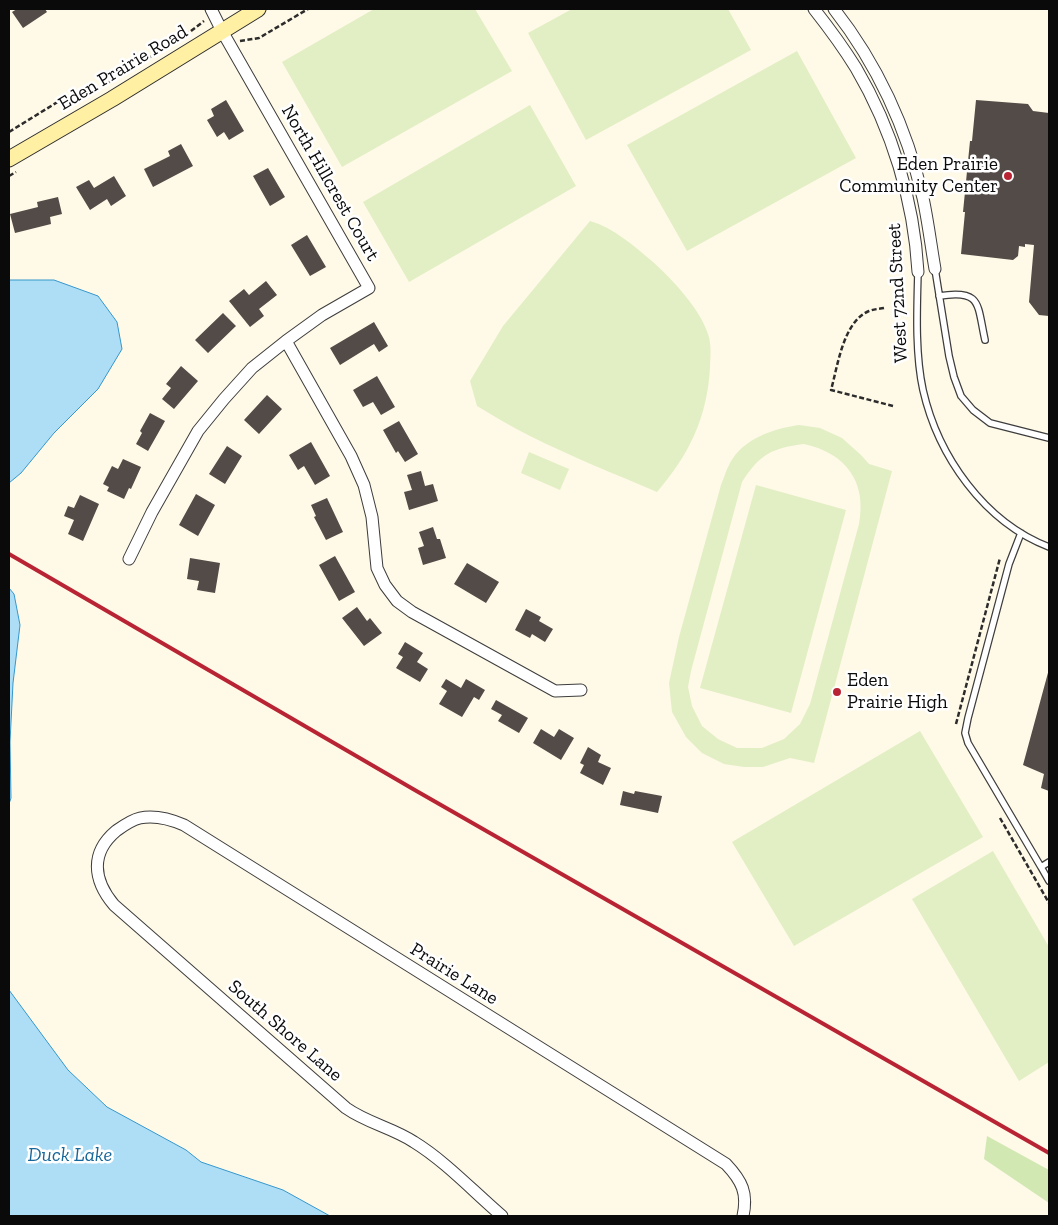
<!DOCTYPE html>
<style>
body{margin:0}
#map{position:relative;width:1058px;height:1225px;overflow:hidden;background:#fff9e7;font-family:"Zilla Slab",serif}
canvas{display:block}
.frame{position:absolute;inset:0;border:10px solid #0a0a0a;pointer-events:none}
</style>
<div id="map">
<canvas width="1058" height="1225"></canvas>
<div class="frame"></div>
</div>
<script>
const c = document.querySelector('canvas').getContext('2d');
c.lineJoin = 'round';
function fillPath(path, color) { c.fillStyle = color; c.fill(path, 'evenodd'); }
function strokePath(path, color, width, dash) { c.strokeStyle = color; c.lineWidth = width; c.lineCap = dash ? 'butt' : 'round'; c.setLineDash(dash || []); c.stroke(path); }
function write(font, color, halo, rows, align = 'center') {
  c.font = font + ' "Zilla Slab",serif'; c.lineWidth = 5; c.setLineDash([]); c.textBaseline = 'middle'; c.strokeStyle = halo; c.fillStyle = color; for (const [text, x, y, turn = 0] of rows) {
    c.save(); c.translate(x, y); c.rotate((+turn || 0) * Math.PI / 180); c.textAlign = isNaN(turn) ? turn : align; if (halo) c.strokeText(text, 0, 0); c.fillText(text, 0, 0); c.restore();
  }
}
fillPath(new Path2D(`
 M987,1136L1049,1170V1203L984,1159Z`), '#d1e8b3');
fillPath(new Path2D(`
 M374,9H475L512,71L342,167L282,62Z
 M572,9H728L751,50L586,140L528,33Z
 M797,51L856,158L687,251L627,145Z
 M530,105L576,186L409,282L363,202Z
 M590,221C614,228 634,246 653,262C673,280 700,309 708,334C712,345 710,358 710,368C707,418 689,455 657,492C615,474 572,457 530,436C512,427 494,416 477,406L470,381L503,326Z
 M799,425L820,428L842,438L861,455L869,464L892,471L814,763L790,758L763,767H744L724,764L702,753L686,737L672,712L669,683L679,637L721,485C724,478 726,470 730,463C744,438 773,429 799,425ZM804,444C846,453 867,482 859,524L810,704L800,724L784,739L762,748H737L718,739L702,726L692,706L688,687L691,671L742,482C760,454 772,448 804,444Z
 M529,452L569,469L560,490L521,473Z
 M756,485L846,510L791,713L700,688Z
 M920,731L983,837L794,946L732,842Z
 M993,851L1049,947V1062L1019,1081L912,899Z`), '#e2efc4');
const water = new Path2D(`
 M9,280H54L98,296L117,322L122,349L98,389L54,433L21,473L9,483Z
 M9,588L14,594L20,625L13,683L10,742L11,798L9,804Z
 M9,990L68,1070L107,1107L186,1150L201,1162L283,1190L330,1216H9Z`);
fillPath(water, '#addef5');
strokePath(water, '#3597cc', 1);
fillPath(new Path2D(`
 M17,9H45L47,12L23,28L12,12Z
 M226,100L244,131L229,140L224,132L217,137L207,120L214,116L211,109Z
 M976,100L1028,104L1033,111L1049,113V316L1039,315L1029,302L1034,245L1025,244V247L1019,246L1018,256L1013,260L961,254L965,212H963L970,141H972Z
 M181,144L193,166L153,187L144,169L170,156L168,151Z
 M268,168L285,197L270,206L253,176Z
 M114,176L126,196L111,206L107,199L90,210L76,187L89,180L94,188Z
 M58,197L62,214L50,217L51,224L15,233L10,214L38,207L37,202Z
 M307,235L326,267L310,276L291,245Z
 M266,281L277,295L259,309L264,316L250,327L229,301L244,289L249,295Z
 M223,313L236,326L208,353L195,340Z
 M374,322L388,346L379,352L374,344L340,365L330,348Z
 M181,366L198,381L174,409L162,399L171,388L166,384Z
 M377,376L395,407L381,415L373,402L363,407L353,390Z
 M267,395L282,409L259,434L244,420Z
 M150,413L165,421L148,451L136,444L142,433L140,431Z
 M399,421L418,454L405,462L398,451L396,453L383,430Z
 M311,442L330,476L315,485L304,466L298,470L289,455Z
 M227,446L242,456L225,484L209,474Z
 M123,459L141,467L131,489L129,488L124,499L107,491L109,487L103,484L112,466L118,469Z
 M421,471L425,486L433,484L438,501L409,510L404,492L412,490L407,475Z
 M196,494L215,505L198,536L179,525Z
 M80,495L99,504L83,541L68,534L74,520L64,516L68,506L74,508Z
 M327,498L343,532L326,540L314,517L316,516L311,505Z
 M433,527L437,539H440L446,558L423,565L418,548L424,546L419,532Z
 M335,556L355,592L339,601L319,565Z
 M190,558L220,563L215,593L197,590L199,581L187,579Z
 M467,563L499,582L486,603L454,584Z
 M357,607L367,621L370,618L382,633L364,646L342,618Z
 M526,609L541,617L539,621L553,629L545,642L532,634L530,638L515,630Z
 M405,642L423,653L417,662L428,669L420,682L396,668L403,657L398,654Z
 M1049,669V791L1041,788L1044,774L1023,765Z
 M446,679L461,688L466,679L485,690L479,700L474,697L462,717L439,704L447,691L441,687Z
 M496,700L528,718L519,733L498,721L502,715L491,709Z
 M541,729L554,737L559,729L574,738L561,760L533,743Z
 M588,747L601,755L598,762L611,768L603,785L580,773L584,765L580,763Z
 M623,791L634,794L635,791L662,796L658,813L620,805Z`), '#534b47');
const lane = new Path2D(`
 M935,269L949,356L954,377L961,396L973,410L990,423L1049,438
 M918,272C917,309 915,353 923,390C938,456 984,522 1049,547
 M939,296C982,289 977,304 985,340
 M1021,533L1009,564L968,718L965,733L968,743L1041,867
 M1049,862L1041,867L1049,881`);
const street = new Path2D(`
 M814,9C829,28 843,47 856,68C892,129 914,201 918,272
 M834,9C877,64 907,129 923,198C928,221 931,246 935,269
 M286,341L351,456L364,485L372,517L377,568L385,585L397,601L412,612L555,691L581,690
 M129,559L152,512L198,431L224,399L252,368L286,341L322,315L369,288L222,31L211,9
 M502,1216C474,1192 445,1161 414,1142C393,1128 367,1123 346,1108L114,905C93,880 90,853 116,831C123,826 131,820 140,818C155,815 170,819 184,825L726,1164C742,1181 748,1193 743,1216`);
const secondary = new Path2D(`
 M9,159L112,99L258,9`);
strokePath(lane, '#3d3d3d', 8);
strokePath(street, '#3d3d3d', 13);
strokePath(secondary, '#2c2c2c', 17);
strokePath(new Path2D(`
 M240,41L259,38L308,9
 M9,132L64,98L90,94L187,34L204,21
 M9,176L16,172
 M884,308C879,309 874,309 869,311C843,322 838,365 831,390L893,406
 M956,724L1000,558
 M1000,818L1049,903`), '#2c2c2c', 2.5, [5, 2.5]);
strokePath(lane, '#fff', 5.5);
strokePath(street, '#fff', 11);
strokePath(secondary, '#fff0a3', 15);
strokePath(new Path2D(`
 M9,554L413,789L1049,1153`), '#b82433', 4);
for (const [x, y, r, color] of [
 [1008,176,5,"#b82433"],
 [837,692,5,"#b82433"]
]) { const dot = new Path2D(); dot.arc(x, y, r, 0, 2 * Math.PI); c.fillStyle = color; c.fill(dot); strokePath(dot, '#fff', 2); }
write('19px', '#0a0a0a', '#fff', [
 ["Eden Prairie Road",123,68,-31],
 ["North Hillcrest Court",330,183,60],
 ["West 72nd Street",898,293,-93],
 ["Prairie Lane",454,974,32],
 ["South Shore Lane",285,1031,41]
]);
write('19px', '#0a0a0a', '#fff', [
 ["Eden Prairie",998,165],
 ["Community Center",998,187],
 ["Eden",847,681,"left"],
 ["Prairie High",847,703,"left"]
], 'right');
write('italic 20px', '#166699', '#fff', [
 ["Duck Lake",70,1155]
]);
</script>
